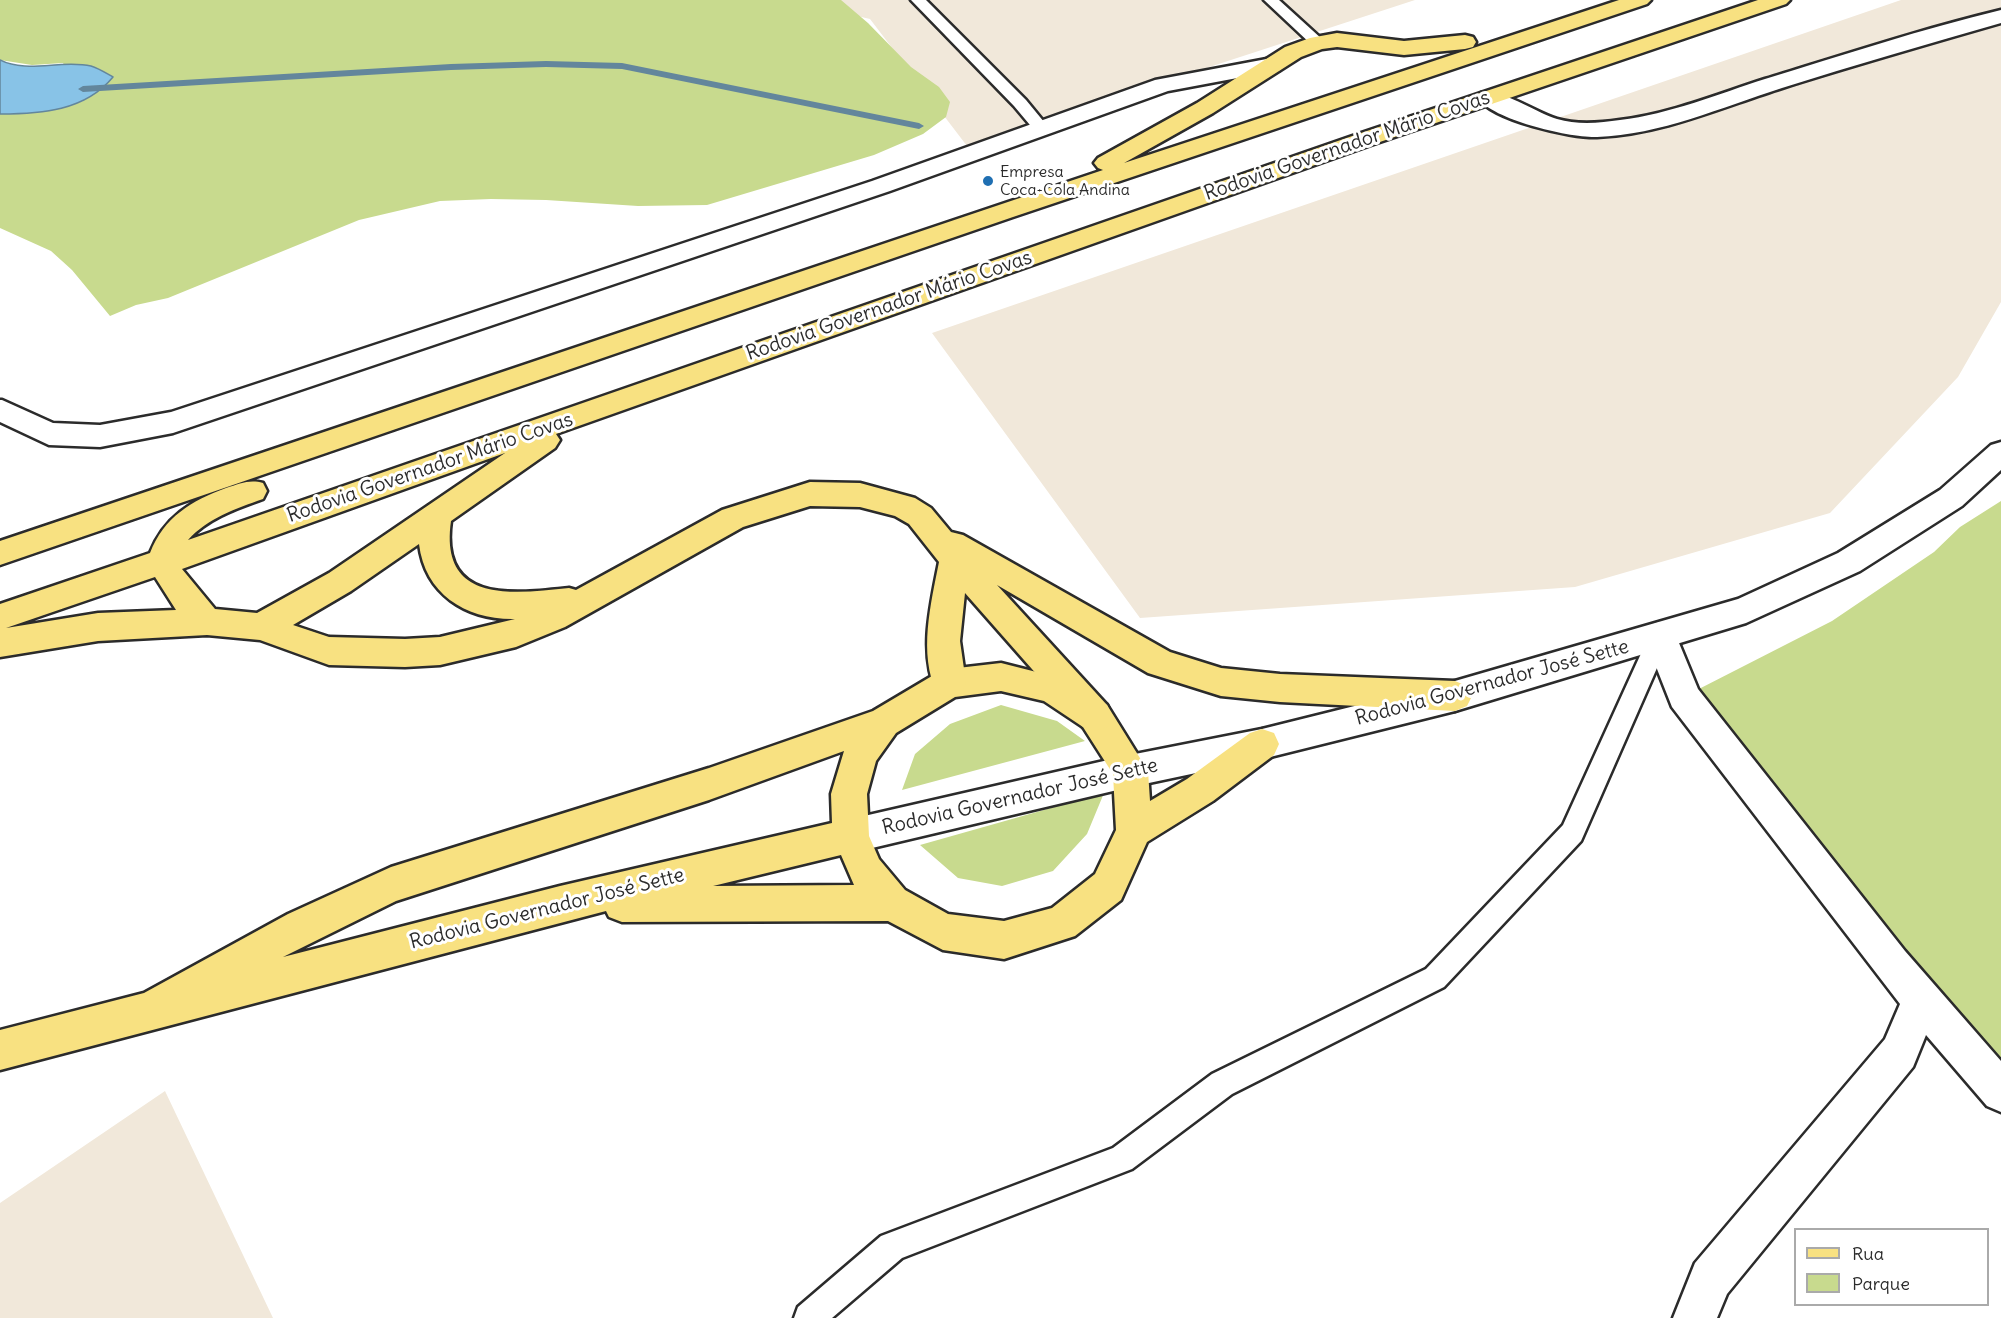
<!DOCTYPE html>
<meta charset="utf-8">
<style>
body{margin:0}
#map{position:relative;width:2001px;height:1318px;overflow:hidden;background:#fff;font-family:Delius,sans-serif}
canvas{display:block}
.legend{position:absolute;left:1794px;top:1228px;width:195px;height:78px;box-sizing:border-box;background:#fff;border:2px solid #aaa;margin:0;padding:8px 10px;list-style:none;font-size:18px;color:#2b2b2b}
.legend li{display:flex;align-items:center;gap:12px;height:30px}
.legend b{width:30px;border:2px solid #aaa}
</style>
<div id="map">
<canvas width="2001" height="1318"></canvas>
<ul class="legend">
<li><b style="height:8px;background:#f8e181"></b>Rua</li>
<li><b style="height:16px;background:#c8da8e"></b>Parque</li>
</ul>
</div>
<script>
const c = document.querySelector('canvas').getContext('2d');
c.lineJoin = 'round';
function fillPath(path, color) { c.fillStyle = color; c.fill(path, 'evenodd'); }
function strokePath(path, color, width, dash) { c.strokeStyle = color; c.lineWidth = width; c.lineCap = dash ? 'butt' : 'round'; c.setLineDash(dash || []); c.stroke(path); }
function write(font, color, halo, rows, align = 'center') {
  c.font = font + ' Delius,sans-serif'; c.lineWidth = 6; c.setLineDash([]); c.textBaseline = 'middle'; c.strokeStyle = halo; c.fillStyle = color; for (const [text, x, y, turn = 0] of rows) {
    c.save(); c.translate(x, y); c.rotate((+turn || 0) * Math.PI / 180); c.textAlign = isNaN(turn) ? turn : align; if (halo) c.strokeText(text, 0, 0); c.fillText(text, 0, 0); c.restore();
  }
}
fillPath(new Path2D(`
 M789,0H1415L967,146L870,19Z
 M1901,0H2001V302L1958,377L1830,513L1575,587L1140,618L932,333Z
 M165,1091L273,1318H0V1203Z`), '#f1e8da');
fillPath(new Path2D(`
 M0,0H841L868,23L911,67L939,87L950,102L946,117L923,134L874,155L707,205L638,206L546,200L491,199L440,201L359,220L168,298L136,305L110,316L72,270L51,251L0,228V114C29,114 56,111 83,101L63,63L32,65L0,60Z
 M2001,501V1082L1693,692L1832,621L1934,552L1960,527Z
 M1001,705L1057,721L1085,741L902,790L915,754L950,724Z
 M1104,793L1087,834L1053,871L1002,886L958,878L920,845Z`), '#c8da8e');
const water = new Path2D(`
 M0,60C27,74 62,59 91,66C98,68 106,73 113,77C85,111 41,114 0,114Z`);
fillPath(water, '#88c3e7');
strokePath(water, '#63869c', 1.5);
fillPath(new Path2D(`
 M546,61L622,63L919,123L924,126L919,129L622,69L546,67L451,70L83,92L78,89L83,86L451,64Z`), '#63869c');
const lane = new Path2D(`
 M911,0H926L1026,100L1049,128L1047,131H1035L1014,106Z
 M1264,0H1279L1323,40L1325,43L1323,46H1313Z
 M1660,627L1668,629L1671,636L1581,841L1444,987L1232,1094L1132,1169L902,1258L832,1318H794L798,1307L881,1236L1113,1148L1212,1074L1426,969L1563,825L1649,636L1652,629Z`);
const street = new Path2D(`
 M2001,10V23C1928,44 1855,65 1782,88C1722,107 1660,135 1597,137C1570,138 1493,120 1478,98L1481,93C1501,88 1536,113 1557,119C1577,125 1600,123 1620,120C1670,114 1718,94 1765,79C1843,55 1922,29 2001,10Z
 M1272,58L1280,60L1283,65L1280,70L1168,91L890,191L173,433L100,447L49,445L0,422V400H2L53,423L100,425L171,412L872,181L1155,80Z
 M1660,622L1672,626L1698,689L1905,951L2001,1061V1112L1987,1106L1926,1035L1913,1067L1727,1294L1717,1318H1673L1695,1263L1885,1039L1900,1004L1672,707L1644,636L1648,626Z`);
const secondary = new Path2D(`
 M2001,442V470L1962,506L1860,571L1746,623L1455,711L1262,759L1130,787L851,853L838,848L833,836L838,824L851,819L1130,755L1262,729L1455,681L1738,599L1838,553L1940,490L1991,445Z`);
const primary = new Path2D(`
 M1001,663L1064,679L1107,705L1148,771L1150,801L1187,779L1250,733L1262,729L1274,733L1279,744L1274,755L1213,801L1147,842L1121,900L1075,936L1004,959L943,950L888,921L622,922L609,917L606,911L0,1070V1030L144,993L288,914L391,867L709,768L873,711L937,673L949,669ZM1001,691L1044,701L1083,727L1113,774L1116,830L1095,874L1052,908L1004,921L948,914L905,890L879,859L869,836L867,794L876,761L896,733L955,697ZM844,751L831,794L832,823L560,886L283,957L396,901L709,800ZM841,855L854,885L713,886Z`);
const highway = new Path2D(`
 M1619,0H1651L1647,4L1013,217L0,565V541L1103,170L1098,168L1094,163L1098,158L1197,103L1285,47L1310,38L1337,33L1404,41L1465,35L1473,37L1476,42L1473,47L1465,49L1404,55L1337,47L1322,49L1301,57L1213,113L1124,163Z
 M1758,0H1790L1786,4L1374,144L556,434L560,440L555,448L451,521C439,604 513,594 569,588L576,590L722,510L810,482L860,483L915,498L931,508L951,532L963,535L1170,652L1221,668L1280,674L1455,681L1467,686L1472,696L1467,706L1455,711L1280,702L1221,696L1148,673L997,585L1107,705L1112,716L1107,727L1095,731L1083,727L965,593L960,641L966,683L961,693L949,697L937,693C918,654 931,603 939,562L909,524L895,516L860,507L810,506L743,527L565,627L516,647L440,665L405,667L329,665L260,640L207,635L98,641L0,657V604L150,553C164,517 191,501 226,488C240,484 249,479 263,483L267,491L263,499C235,509 208,518 188,540L1358,134ZM505,453L329,573L257,613L215,609L182,569ZM419,544C425,594 466,620 515,619L440,637L405,639L329,637L293,625L351,591ZM155,577L176,610L98,613L6,628Z`);
strokePath(lane, '#2b2b2b', 5);
strokePath(street, '#2b2b2b', 5);
strokePath(secondary, '#2b2b2b', 5);
strokePath(primary, '#2b2b2b', 5);
strokePath(highway, '#2b2b2b', 5);
fillPath(lane, '#fff');
fillPath(street, '#fff');
fillPath(secondary, '#fff');
fillPath(primary, '#f8e181');
fillPath(highway, '#f8e181');
for (const [x, y, r, color] of [
 [988,181,6,"#1f6fb2"]
]) { const dot = new Path2D(); dot.arc(x, y, r, 0, 2 * Math.PI); c.fillStyle = color; c.fill(dot); strokePath(dot, '#fff', 2); }
write('16px', '#2b2b2b', '#fff', [
 ["Empresa",1000,172],
 ["Coca-Cola Andina",1000,190]
], 'left');
write('20px', '#2b2b2b', '#fff', [
 ["Rodovia Governador Mário Covas",1347,146,-19],
 ["Rodovia Governador Mário Covas",889,306,-19],
 ["Rodovia Governador Mário Covas",430,468,-19],
 ["Rodovia Governador José Sette",1492,683,-15],
 ["Rodovia Governador José Sette",1020,797,-13],
 ["Rodovia Governador José Sette",547,909,-14]
]);
</script>
